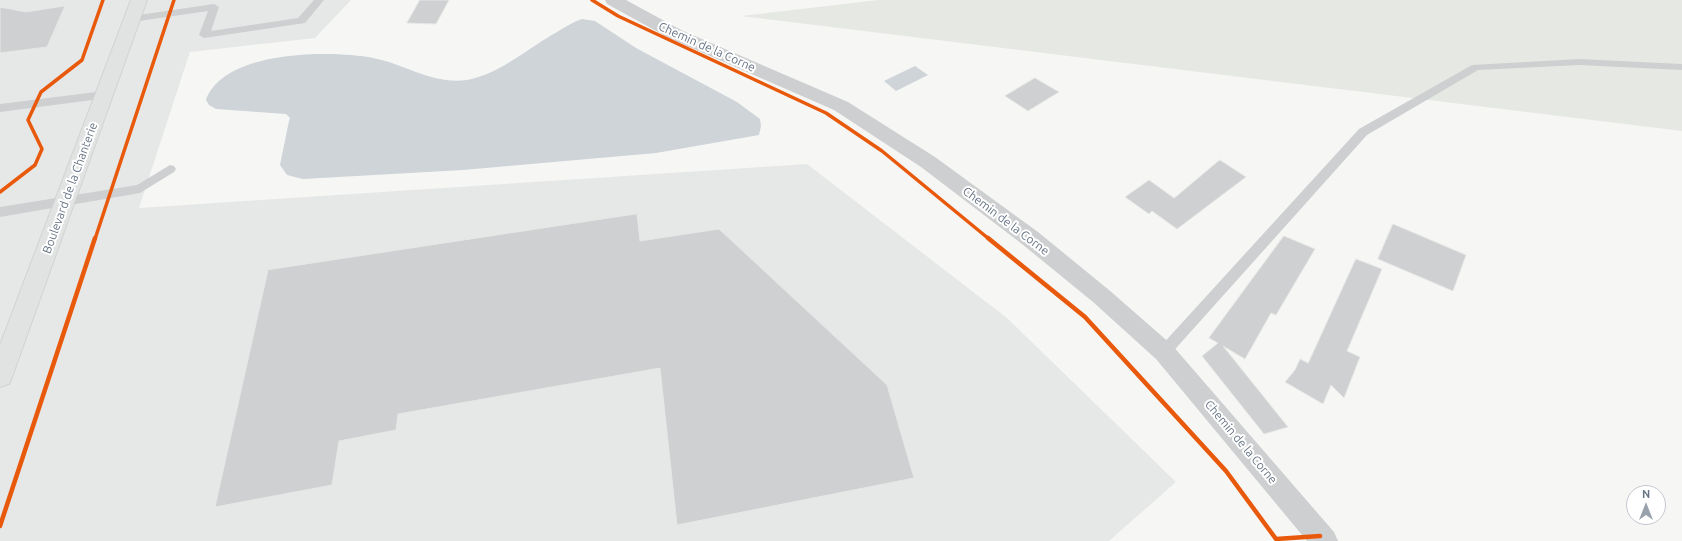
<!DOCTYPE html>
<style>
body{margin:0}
#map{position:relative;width:1682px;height:541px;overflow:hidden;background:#f6f6f5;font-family:Ubuntu,sans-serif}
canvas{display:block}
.north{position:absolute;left:1626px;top:485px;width:40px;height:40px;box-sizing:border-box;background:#fff;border:1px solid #c2c7ce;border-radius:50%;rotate:0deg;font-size:11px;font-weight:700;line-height:16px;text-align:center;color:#677485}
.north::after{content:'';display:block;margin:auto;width:14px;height:18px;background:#99a2ac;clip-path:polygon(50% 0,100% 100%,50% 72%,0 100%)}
</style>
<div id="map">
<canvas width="1682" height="541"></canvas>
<div class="north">N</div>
</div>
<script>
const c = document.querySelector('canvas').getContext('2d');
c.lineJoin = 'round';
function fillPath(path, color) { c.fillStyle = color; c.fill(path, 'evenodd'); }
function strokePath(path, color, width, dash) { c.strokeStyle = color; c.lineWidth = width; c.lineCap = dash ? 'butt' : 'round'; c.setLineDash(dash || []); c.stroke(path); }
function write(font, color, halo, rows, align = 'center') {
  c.font = font + ' Ubuntu,sans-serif'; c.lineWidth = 4; c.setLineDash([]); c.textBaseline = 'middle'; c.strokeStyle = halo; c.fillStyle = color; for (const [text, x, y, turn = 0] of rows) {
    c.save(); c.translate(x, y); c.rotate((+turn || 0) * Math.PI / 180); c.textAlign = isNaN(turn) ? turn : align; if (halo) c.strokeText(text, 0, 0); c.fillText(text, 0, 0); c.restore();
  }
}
fillPath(new Path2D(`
 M0,0H351L315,38L190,52L139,208L807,164L1007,318L1176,482L1109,541H0Z`), '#e6e8e8');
fillPath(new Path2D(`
 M878,0H1682V131L741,16Z`), '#e6e9e3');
fillPath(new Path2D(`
 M582,19L595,21L636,48L737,102L760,119L761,126L759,135L656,153L463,170L303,179L287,175L280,165L289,121L290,118L286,114L216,109L209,105L206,100C224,50 330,50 373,58C405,64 433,85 467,80C500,74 528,48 557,32C565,27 573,22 582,19Z
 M915,66L928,75L896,91L884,81Z`), '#ced4d8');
const building = new Path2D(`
 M420,0H449L436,24L407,23Z
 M65,6L47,47L0,53V7L26,12Z
 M1035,78L1059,92L1028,111L1005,96Z
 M1220,160L1246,177L1177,229L1152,211L1149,214L1125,197L1149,180L1174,198Z
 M637,214L640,241L719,229L887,385L914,478L677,525L660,368L398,414L396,430L339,441L332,485L215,507L268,270Z
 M1393,224L1466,255L1453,291L1378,259Z
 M1284,236L1315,249L1276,315L1271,313L1245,359L1223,346L1288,427L1264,434L1202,356L1218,343L1209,338Z
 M1356,259L1382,269L1347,351L1360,357L1344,398L1331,385L1323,404L1285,382L1295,370L1300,359L1308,363Z`);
fillPath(building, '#ced0d1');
strokePath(building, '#e6e6e5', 1);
const secondary = new Path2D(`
 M131,0H147L12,377L9,384L0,387V345Z`);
strokePath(secondary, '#d2d2d3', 2);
strokePath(new Path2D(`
 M1098,331L1212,455
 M1237,485L1276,539L1283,538`), '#cccccd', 2.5, [2, 2]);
fillPath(new Path2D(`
 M314,0H324L305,23L204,38L199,35L208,11L132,22L127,19L132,16L214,4L219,7L211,31L298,18Z
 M1579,59L1682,64V70L1579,65L1478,70L1367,135L1169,356L1164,358L1159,356L1157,352L1159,348L1359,129L1472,65Z
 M104,91L110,95L108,98L0,112V104Z
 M170,165L174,166L176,169L174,172L140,193L0,217V207L137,185Z`), '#cecfd0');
fillPath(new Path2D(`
 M605,0H626L681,30L848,102L935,157L1038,232L1109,290L1172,345L1334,532L1338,541H1307L1156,359L1093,302L1022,244L921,167L834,110L669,38L607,4Z`), '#cecfd0');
fillPath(secondary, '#e1e2e2');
strokePath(new Path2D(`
 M592,0L618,16L826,113L882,151L989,239
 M0,192L35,165L42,149L28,120L41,92L82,60L103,0
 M95,239L174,0`), '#e8590c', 3.5);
strokePath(new Path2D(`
 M988,238L1085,317L1226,471L1276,539L1320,536
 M0,526L95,238`), '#e8590c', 4.5);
write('12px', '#677485', '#fff', [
 ["Chemin de la Corne",707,47,24],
 ["Boulevard de la Chanterie",70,188,-70],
 ["Chemin de la Corne",1006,221,37],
 ["Chemin de la Corne",1241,442,50]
]);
</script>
